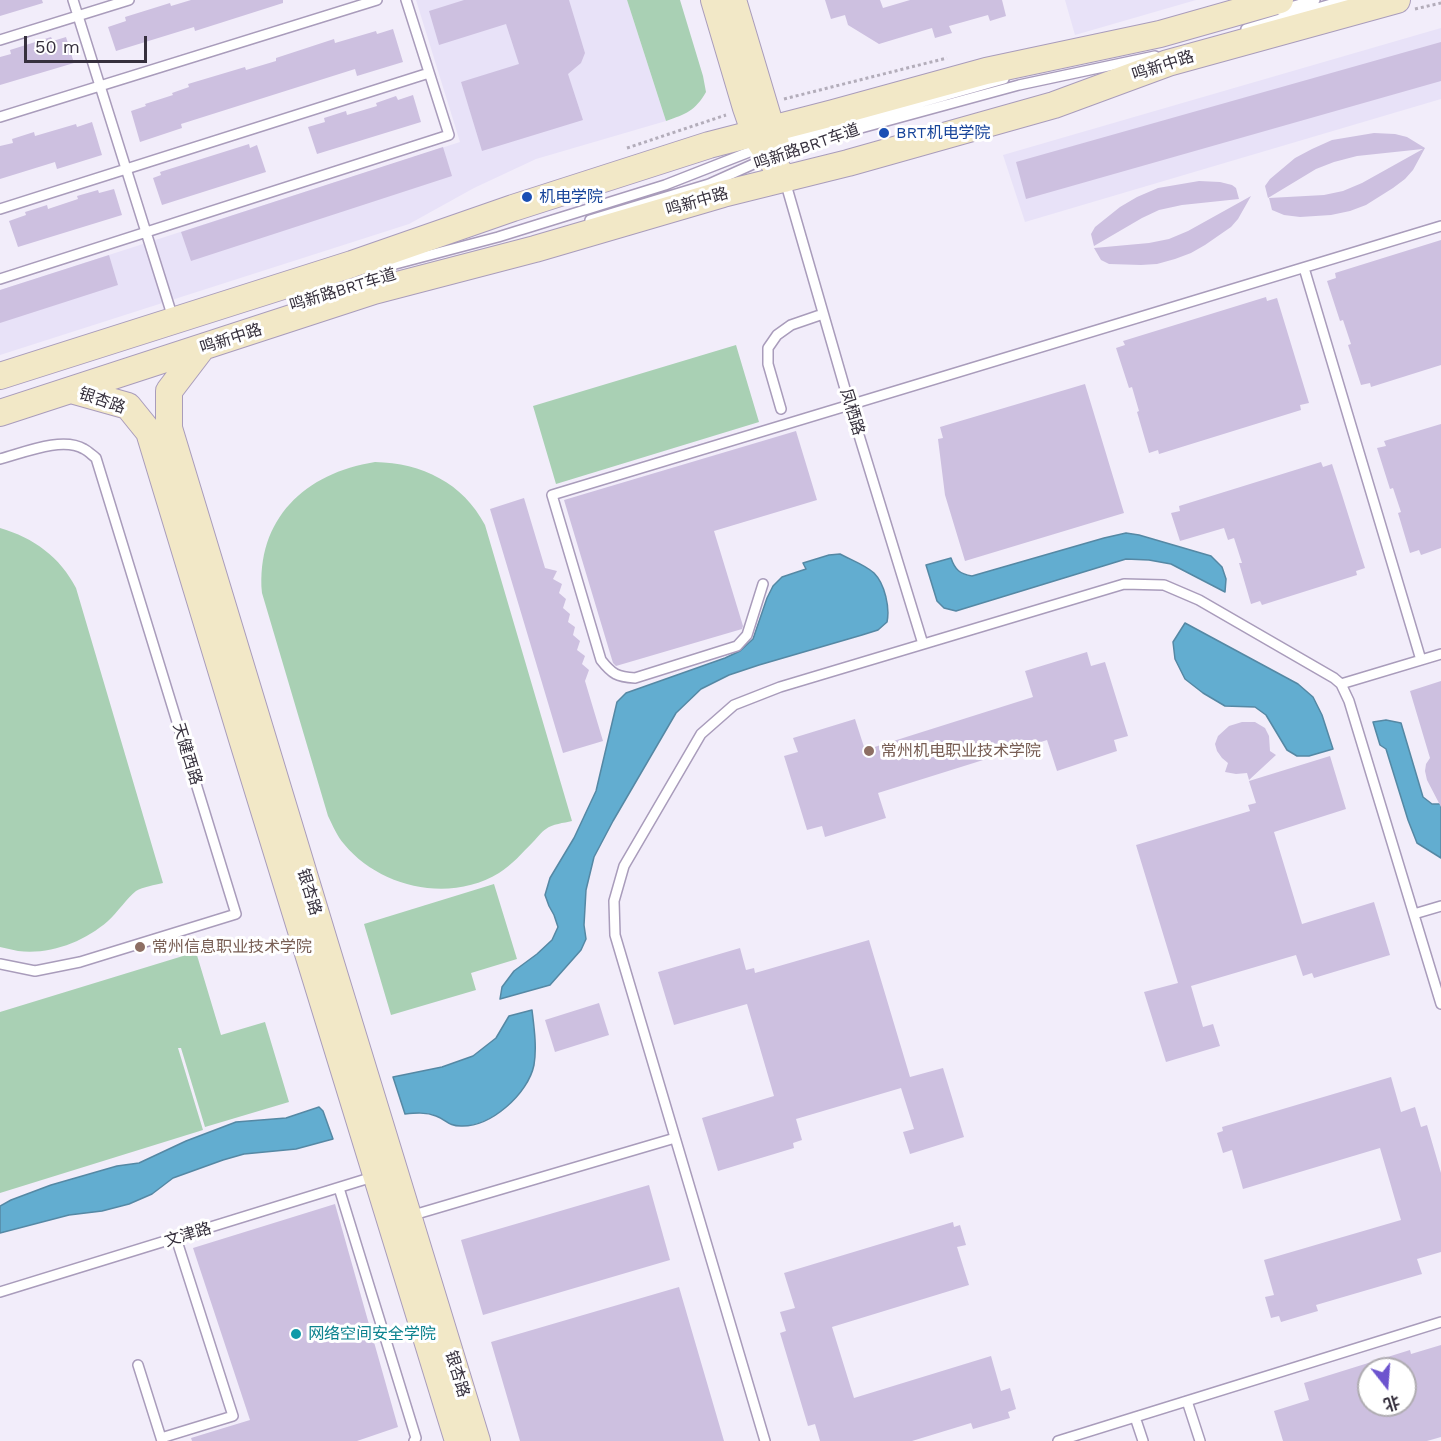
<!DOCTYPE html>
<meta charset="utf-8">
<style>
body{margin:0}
#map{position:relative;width:1441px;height:1441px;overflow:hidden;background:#f2edfa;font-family:"Work Sans","Noto Sans SC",sans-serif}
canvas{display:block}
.north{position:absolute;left:1357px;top:1357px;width:60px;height:60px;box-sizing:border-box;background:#fff;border:2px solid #afacb1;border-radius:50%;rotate:163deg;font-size:16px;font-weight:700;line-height:24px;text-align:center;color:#36303d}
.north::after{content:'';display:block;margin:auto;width:21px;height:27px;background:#6d54ce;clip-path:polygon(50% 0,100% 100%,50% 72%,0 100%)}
.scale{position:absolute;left:24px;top:36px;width:123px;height:27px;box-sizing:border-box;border:3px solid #36303d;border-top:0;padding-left:8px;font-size:18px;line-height:21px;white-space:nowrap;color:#36303d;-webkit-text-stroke:4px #fff;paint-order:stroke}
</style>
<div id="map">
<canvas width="1441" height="1441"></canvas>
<div class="north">北</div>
<div class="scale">50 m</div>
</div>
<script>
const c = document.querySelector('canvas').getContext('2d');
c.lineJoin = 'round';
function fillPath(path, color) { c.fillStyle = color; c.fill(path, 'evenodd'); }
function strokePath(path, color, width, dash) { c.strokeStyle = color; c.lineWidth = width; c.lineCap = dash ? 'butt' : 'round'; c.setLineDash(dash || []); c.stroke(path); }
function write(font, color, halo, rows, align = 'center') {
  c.font = font + ' "Work Sans","Noto Sans SC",sans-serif'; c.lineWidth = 6; c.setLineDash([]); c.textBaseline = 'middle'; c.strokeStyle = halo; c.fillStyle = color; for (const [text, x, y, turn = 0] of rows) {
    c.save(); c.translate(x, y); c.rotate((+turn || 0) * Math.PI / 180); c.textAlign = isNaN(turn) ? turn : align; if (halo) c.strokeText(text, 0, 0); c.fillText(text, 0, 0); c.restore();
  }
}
fillPath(new Path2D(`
 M416,0H627L666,121L536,159L474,188L409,224L0,355V290L460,142Z
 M1065,0H1196L1075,35Z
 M1441,28V99L1025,222L1003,155Z`), '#e8e2f8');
fillPath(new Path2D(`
 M627,0H680L703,76L706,92C695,111 686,114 666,121Z
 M736,345L759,422L556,484L533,406Z
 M375,462C422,463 463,483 485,525L572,821C564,823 552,824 546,829C541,832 537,838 533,842C522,853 512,865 499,873C450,903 380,888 344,844C337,836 333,826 328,816L262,593C256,519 305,473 375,462Z
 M0,528C34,538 60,557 76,588L163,883C155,885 143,887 136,891C127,898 117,913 108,921C84,942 50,955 18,951C12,950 6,948 0,947Z
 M494,884L517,959L471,973L476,990L391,1015L364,924Z
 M196,952L221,1035L265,1022L289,1102L205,1127L181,1048H178L203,1130L0,1193V1012Z`), '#a9d0b4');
const water = new Path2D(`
 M1126,533L1139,535L1211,556L1222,567L1226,579L1225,592L1171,564L1149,560L1126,559L956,611L944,608L937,601L926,565L951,558C955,570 960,574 972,576L1104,538Z
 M840,554C851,560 865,565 874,573C885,584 890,608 887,622L878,630L862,635L759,665L729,675L701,689L676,713L613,821L594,857L586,890L584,925L586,939L581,950L550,985L500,999L502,987L514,971L537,954L552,940L558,927L554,915L549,906L545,895L550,878L574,838L596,791L617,702L626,693L725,658L740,651L753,639L767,598L773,586L782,577L806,569L803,563L829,555Z
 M1185,623L1298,684L1313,697L1322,715L1333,749L1309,756H1297L1287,750L1266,715L1255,707L1225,706L1203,693L1185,679L1175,659L1173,642Z
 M1386,720L1401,723L1423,797L1432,804H1441V858L1417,843L1408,820L1386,749L1380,745L1373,722Z
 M532,1010C534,1027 537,1047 534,1065C528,1094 491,1127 461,1126C448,1126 447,1120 436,1116C426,1112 415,1113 405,1114L393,1077L442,1067L473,1056L496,1038L509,1016Z
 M319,1107L323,1111L333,1139L296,1149L244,1154L223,1160L173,1178L152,1194L129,1204L102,1211L69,1215L0,1233V1206L11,1200L51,1185L117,1166L139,1163L186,1141L236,1122L286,1118Z`);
fillPath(water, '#62add0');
strokePath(water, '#5588a4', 1.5);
fillPath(new Path2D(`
 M0,0H42L43,3L0,16Z
 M191,0H283V3L195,31L194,27L116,51L108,27L126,21L125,17L170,3L171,6Z
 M464,0H569L585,53L581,63L568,74L583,120L482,151L461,82L519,64L506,24L439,45L429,11Z
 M825,0H880L883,8L910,0H1002L1006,16L990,21L988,15L949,26L952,33L935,38L932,28L879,44L848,25L845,15L831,19Z
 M393,29L403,62L357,76L355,69L181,124L182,128L140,142L131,111L146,106L145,104L173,95L172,93L189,87L188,84L245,67L246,70L276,61V58L334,39L335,43L376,31L377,34Z
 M51,37L53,41L66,37L74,63L0,85V57L11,54L10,50Z
 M1441,42V81L1026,199L1016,162Z
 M413,95L421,122L317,154L308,127L325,122L324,118L346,111L347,115L377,106L376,103L396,96L398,100Z
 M92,122L102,155L57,169L55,162L0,179V146L13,143L12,139L34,132L35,136L76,124L77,127Z
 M1374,133L1395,134L1407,137L1425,148L1413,170L1405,179L1393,188L1366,205L1350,211L1331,215L1300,217L1284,215L1272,210L1269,198L1324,195L1343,191L1362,183L1423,149L1357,156L1334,162L1316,169L1268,198L1265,186L1270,179L1295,158L1312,149L1332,140Z
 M249,144L250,148L257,145L266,172L162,205L153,178L161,175L160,172Z
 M443,147L452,176L191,261L181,232Z
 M1199,181L1220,182L1232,185L1236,188L1239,199L1182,205L1159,210L1142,218L1094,246L1091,234L1095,227L1120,207L1137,197L1158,188Z
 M114,189L122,215L18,247L9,221L26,215L25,212L47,205L48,209L78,199L77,196L98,190L99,193Z
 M1251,196L1238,219L1231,227L1205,245L1191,253L1175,259L1157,264L1141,265L1109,264L1101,260L1094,248L1149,243L1169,239L1188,231Z
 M1441,240V365L1371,387L1370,383L1361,385L1348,345L1351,344L1343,320L1340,321L1327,281L1336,278L1335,273Z
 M109,255L118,285L0,323V290Z
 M1266,297L1267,301L1277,298L1309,403L1300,405L1301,410L1159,454L1158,450L1149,453L1137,412L1139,411L1132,387L1129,388L1116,348L1125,345L1123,341Z
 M1085,384L1124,513L965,561L945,495L938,439L943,438L940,427Z
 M1441,424V548L1421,555L1419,550L1410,553L1398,513L1401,512L1393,488L1390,489L1377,448L1386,446L1384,441Z
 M796,431L817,500L714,531L743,626L742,629L616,666L613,663L564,500Z
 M1321,462L1323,467L1332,464L1342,495L1365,568L1356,571L1357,575L1262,605L1260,601L1251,604L1239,563H1242L1234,538L1228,540L1224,528L1180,541L1171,513L1180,511L1179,506Z
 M524,498L545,568L557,571L553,579L562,584L559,593L566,599L563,608L570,614L568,622L575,627L573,635L580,641L577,650L585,656L582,664L589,670L585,681L603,741L563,753L490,509Z
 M1087,652L1091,666L1105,662L1128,736L1114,740L1117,751L1057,771L1047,740L878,793L886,818L825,837L822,826L807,830L784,756L798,752L793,738L855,719L865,750L1033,697L1025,671Z
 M1441,681V807L1427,780L1425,771L1426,764L1430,758L1410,691Z
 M1242,722H1255L1265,728L1269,736L1270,751L1276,755L1249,780L1247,773L1236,774L1225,772L1228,763L1222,758L1217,751L1215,744L1218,736L1229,726Z
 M1330,756L1346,809L1274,832L1302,924L1374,902L1390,955L1314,978L1312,973L1303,976L1296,955L1191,986L1203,1027L1213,1024L1220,1046L1166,1062L1144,992L1178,983L1136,845L1250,811L1248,805L1256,803L1249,781Z
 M869,940L910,1077L943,1068L964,1137L910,1154L903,1132L914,1129L901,1088L796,1119L802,1140L793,1143L794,1148L718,1171L702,1118L774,1096L747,1004L674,1025L658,972L740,948L746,970L754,968L755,973Z
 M599,1003L609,1035L555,1052L545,1020Z
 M1391,1077L1401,1112L1415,1107L1421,1127L1427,1125L1441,1173V1252L1417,1259L1422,1274L1316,1305L1318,1311L1281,1322L1279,1316L1271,1318L1265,1297L1274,1295L1264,1260L1401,1220L1380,1148L1243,1189L1232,1150L1223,1153L1217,1133L1223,1131L1222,1127Z
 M649,1185L670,1260L483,1315L461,1240Z
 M335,1204L398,1427L357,1441H192L191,1438L250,1420L193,1248Z
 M953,1222L954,1227L960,1225L966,1245L957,1247L969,1285L832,1327L854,1398L991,1356L1001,1391L1010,1388L1016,1409L1008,1412L1010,1418L973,1429L971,1423L912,1441H820L815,1424L808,1426L780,1333L786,1331L780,1312L795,1308L784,1273Z
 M679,1287L724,1441H520L491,1342Z
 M1441,1345V1437L1427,1441H1283L1274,1411L1309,1400L1304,1383L1410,1350L1411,1354ZM1369,1369H1405V1405H1369Z`), '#cdc0e0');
const lane = new Path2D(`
 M73,0L173,318
 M1280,10L1315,0
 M1246,29L1345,0
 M0,40L129,0
 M0,117L377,0
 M778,143L1004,79
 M785,181L850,406L923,644
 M0,209L429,73
 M590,220L709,184L778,153L839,134L1019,85L1155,56
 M1304,268L1421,660
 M369,271L498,237L665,185L762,147
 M0,279L449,135L406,0
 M781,409L768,364V348L777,335L791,325L823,314
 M0,459C23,453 62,436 84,449C88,451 92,455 96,458L236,914L80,962L35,971L0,964
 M763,584L747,635L737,646L635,678C617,677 612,674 601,660L552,495L1441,226
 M1341,684L1441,654
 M1414,914L1441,906
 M339,1188L416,1438L414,1441
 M410,1216L675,1138
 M0,1292L376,1176
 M138,1365L162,1441
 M1187,1401L1200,1441
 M1135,1417L1143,1441
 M161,1438L233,1416L176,1238
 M765,1441L615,935L614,901L624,866L701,734L734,705L780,687L1124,584L1164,585L1199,600L1334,678L1341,684L1349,701L1441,1004
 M1058,1441L1441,1322`);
const secondary = new Path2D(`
 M714,0L746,108L755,134L784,179
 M733,0L776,144
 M201,349L169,391V428L326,947L477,1441
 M0,376L352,264L513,208L709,145L833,113L986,71L1160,34L1280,0
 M71,390L128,406L149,432L242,739L458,1441
 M0,413L374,291L535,249L723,194L848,163L1054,105L1168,63L1397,0`);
strokePath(lane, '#a99cbb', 12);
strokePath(secondary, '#a99cbb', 28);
strokePath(new Path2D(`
 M1415,9L1441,3
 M784,99L947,58
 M627,148L726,115`), '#b3adba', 3, [3, 3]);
strokePath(lane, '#fff', 9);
strokePath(secondary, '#f2e8c7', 26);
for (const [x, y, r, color] of [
 [884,133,6,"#1a4fb4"],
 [527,197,6,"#1a4fb4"],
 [869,751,6,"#8d6e63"],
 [140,947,6,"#8d6e63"],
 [296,1334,6,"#0f9aa8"]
]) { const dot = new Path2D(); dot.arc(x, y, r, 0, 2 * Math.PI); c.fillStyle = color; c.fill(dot); strokePath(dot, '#fff', 2); }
write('16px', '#36303d', '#fff', [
 ["鸣新中路",1163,66,-18],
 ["鸣新路BRT车道",807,147,-19],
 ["鸣新中路",697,202,-16],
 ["鸣新路BRT车道",343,290,-17],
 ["鸣新中路",231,339,-18],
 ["银杏路",102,401,19],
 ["凤栖路",852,412,73],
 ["天健西路",187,754,73],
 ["银杏路",309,892,73],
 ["文津路",188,1235,-17],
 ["银杏路",457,1374,73]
]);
write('16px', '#164399', '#fff', [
 ["BRT机电学院",896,133],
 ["机电学院",539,197]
], 'left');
write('16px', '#785e54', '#fff', [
 ["常州机电职业技术学院",881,751],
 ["常州信息职业技术学院",152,947]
], 'left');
write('16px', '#0d838f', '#fff', [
 ["网络空间安全学院",308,1334]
], 'left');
</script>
